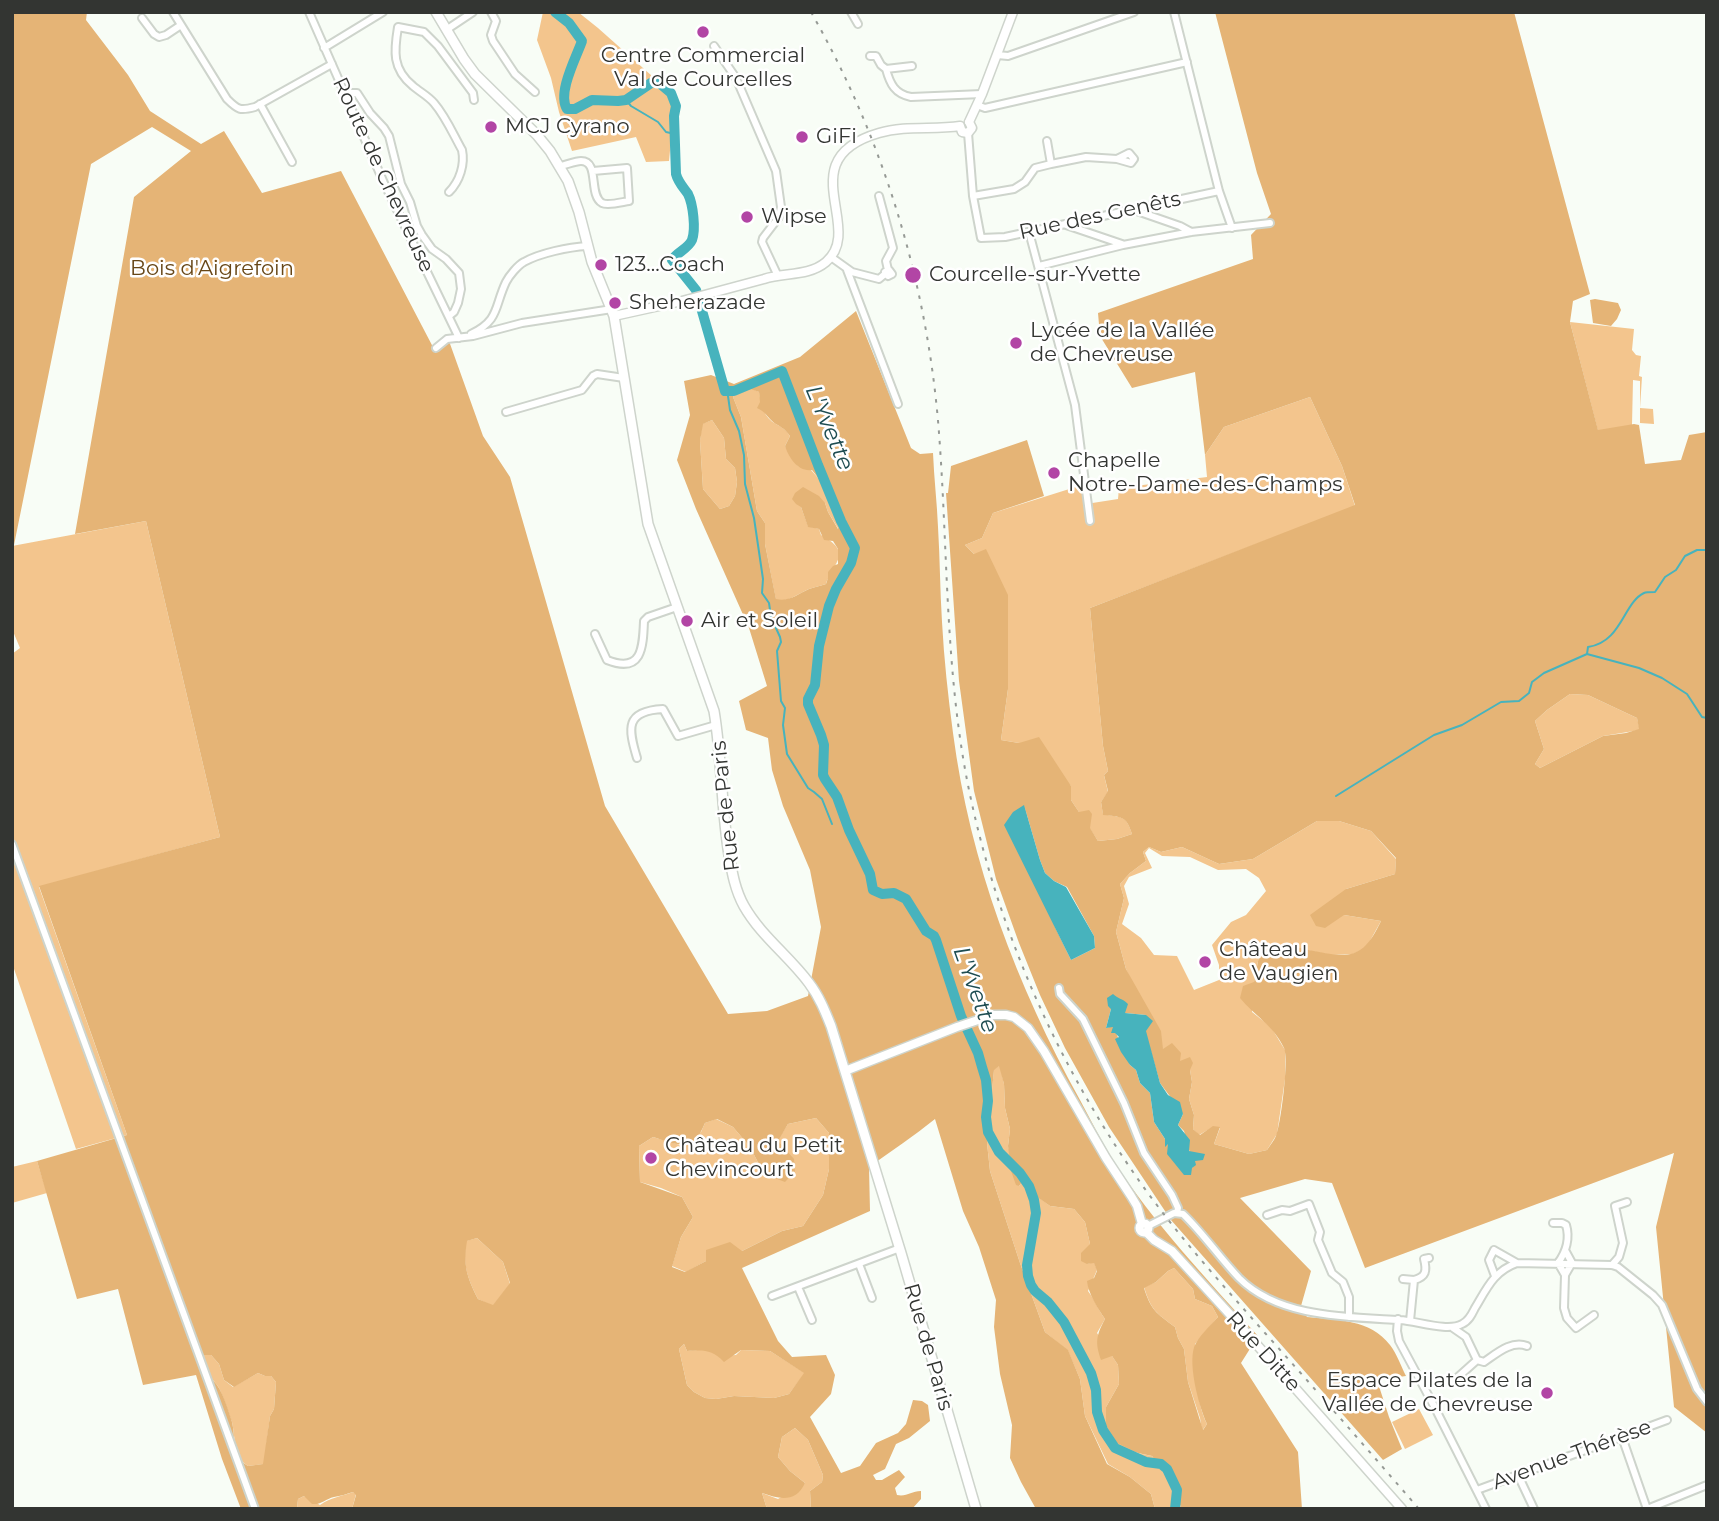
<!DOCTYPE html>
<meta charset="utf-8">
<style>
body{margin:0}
#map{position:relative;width:1719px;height:1521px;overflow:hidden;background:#f8fdf6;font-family:Montserrat,sans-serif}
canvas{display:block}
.frame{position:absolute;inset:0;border:14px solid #333532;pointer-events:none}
</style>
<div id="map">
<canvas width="1719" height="1521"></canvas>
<div class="frame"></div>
</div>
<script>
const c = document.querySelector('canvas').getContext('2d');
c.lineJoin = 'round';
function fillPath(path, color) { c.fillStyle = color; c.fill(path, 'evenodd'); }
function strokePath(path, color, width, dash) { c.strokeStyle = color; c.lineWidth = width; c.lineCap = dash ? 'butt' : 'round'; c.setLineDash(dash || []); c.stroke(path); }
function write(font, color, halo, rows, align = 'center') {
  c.font = font + ' Montserrat,sans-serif'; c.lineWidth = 5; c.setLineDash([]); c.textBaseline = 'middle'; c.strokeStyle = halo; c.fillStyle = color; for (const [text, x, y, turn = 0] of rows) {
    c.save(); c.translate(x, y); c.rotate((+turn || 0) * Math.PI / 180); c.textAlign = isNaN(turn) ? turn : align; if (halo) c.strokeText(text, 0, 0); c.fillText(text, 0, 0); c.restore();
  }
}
fillPath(new Path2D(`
 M543,12H578L598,28L661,84L674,109L669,161L646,162L636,137L572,151L559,112L551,78L537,40Z
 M1570,322L1634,329L1632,350L1636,355L1641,356L1639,376L1642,377L1640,408L1653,409L1654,424L1640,423V381L1633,380L1632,425L1598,431Z
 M751,388L759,392C761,405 764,418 776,424C783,428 785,429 790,436L785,446L798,466L811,470L819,479L839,527V530L828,512L825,503L801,507L808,526L819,529L821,535C853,553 835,560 826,584C821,586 814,587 809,589C797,594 790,602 776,600L765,544V523L757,511L741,417L733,397L737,393Z
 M1310,397L1342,466L1355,506L1090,608L1103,746L1108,771L1104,775L1108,792L1101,802L1103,814C1121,818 1126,814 1132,834L1117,839L1098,841L1071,800V786L1019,743L1001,740L1008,689L1007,648L974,554L965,545L982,538L993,513L1082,485L1086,504L1118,499L1119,488L1207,477L1205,455L1224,427Z
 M712,420L724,438L726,459L735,468L737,482L735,496L729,506L720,509L703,489L700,441L702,424Z
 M146,521L220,837L39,887L127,1135L76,1149L12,963V654L20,648L12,629V546Z
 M1570,694L1588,695L1637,718L1640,730L1603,736L1540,768L1535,764L1544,749L1535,721L1547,710Z
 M1317,821H1339L1371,831L1396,859L1395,874L1346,889L1344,915L1381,921L1366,948L1353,954L1331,955L1292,947L1259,956L1254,982L1252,1012L1271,1027L1285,1050V1079L1277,1134L1267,1150L1249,1154L1214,1144L1220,1128L1213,1127L1199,1135L1193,1129L1194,1115L1189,1099L1192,1082L1190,1070L1163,1050L1126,969L1116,932L1124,898L1120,884L1130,873L1146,861L1143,852L1149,847L1161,852L1182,847L1219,864L1253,859ZM1149,848L1162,856L1190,857L1218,870L1246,869L1259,878L1266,891L1246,915L1231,922L1212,945L1219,965V980L1194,990L1177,956L1154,955L1141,938L1122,924L1129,904L1124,886L1129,877L1152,868L1145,853Z
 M1000,1065L1004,1084L1005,1108L1010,1129L1008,1146L1019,1186L1027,1176L1037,1196L1050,1206L1074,1209L1085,1222L1090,1244L1087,1264L1094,1262L1097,1270L1088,1291C1095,1300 1098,1310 1105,1319L1097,1333L1118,1365L1119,1384L1106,1407L1137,1453L1152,1456L1169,1481L1182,1509H1155L1151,1494L1130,1477L1108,1464L1085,1416L1080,1379L1068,1351L1045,1332L1020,1263L990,1171L987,1143L994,1069Z
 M816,1118L829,1133V1169L823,1195L803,1226L782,1231L742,1251L706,1261L686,1272L672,1266L681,1237L693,1217L682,1197L661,1188L640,1182L639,1146L653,1137L680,1145L701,1132L705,1123L716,1119L733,1127L750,1147L764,1174L777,1141L788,1124Z
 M37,1161L47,1193L12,1203V1167Z
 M477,1238L503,1262L510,1284L493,1306L478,1299C467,1277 463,1266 466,1241Z
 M1174,1268L1193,1289L1195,1299L1212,1306L1218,1317L1195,1344C1197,1371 1195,1400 1207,1424L1202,1431L1200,1418L1188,1382L1184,1349L1178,1338L1175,1327C1156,1313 1151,1310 1144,1287L1156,1282L1168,1271Z
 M684,1344L687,1351L708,1349L719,1356L736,1355L741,1350L770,1351L805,1373L789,1394L774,1398L734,1396L716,1399L705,1398L694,1392L687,1385L679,1349Z
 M203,1355H211L219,1364L224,1380L233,1387L258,1373L265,1376H271L276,1382L274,1409L270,1416L264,1464L248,1466C232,1455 236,1439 232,1422C229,1414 222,1391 217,1385C209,1373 202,1378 197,1360Z
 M1419,1409L1433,1435L1405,1449L1392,1422Z
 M795,1428L808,1440L823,1475L822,1482L810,1491L811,1509H767L762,1493L778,1499L805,1483L790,1471L778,1457L782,1437Z
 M353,1492L356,1494L352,1509H297L298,1499L304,1496L320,1505C332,1497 339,1497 353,1492Z`), '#f3c58d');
fillPath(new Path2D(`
 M12,12H87L86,20L128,75L150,111L201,144L224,131L262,193L341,171L434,349L449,341L483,436L510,477L605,806L728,1014L767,1011L808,996L821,927L810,870L783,806L772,770L768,738L746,730L739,701L767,686L749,628L696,509L677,460L690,415L684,381L711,375L734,384L800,357L856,311L911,448L920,454L933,453C934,478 937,503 938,527C940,559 940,591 942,622C944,659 948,696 953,733C970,863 1017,986 1080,1100C1091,1120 1101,1141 1113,1160C1154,1224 1208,1280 1258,1336L1241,1363L1298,1452L1302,1509H1182L1169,1481L1152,1456L1138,1453L1117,1443L1106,1425V1407L1119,1384L1118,1365L1112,1356L1101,1360C1095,1342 1096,1336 1105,1319C1098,1309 1088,1293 1087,1281L1094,1278L1097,1271L1094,1263L1087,1264L1081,1261V1253L1090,1244L1085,1222L1074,1209L1050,1206L1036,1196L1027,1176L1019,1186L1016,1185L1011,1171L1008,1146L1010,1129L1005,1108L1004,1084L999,1066L994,1070L987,1143L990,1171L1020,1263L1045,1332L1068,1350L1080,1379L1085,1416L1107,1464L1130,1477L1151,1494L1155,1509H1036L1021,1482L1010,1458L1012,1425L1000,1374L994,1327L996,1300L979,1247L963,1211L935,1119C914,1136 891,1151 869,1167L870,1211L742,1268L778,1341L792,1357L826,1355L835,1375L831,1394L810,1417L841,1473L860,1466L876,1443L898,1433L906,1424L913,1400L922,1401L928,1405L930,1421L909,1438L896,1444L885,1469L873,1475L876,1480H882L899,1470L905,1477L895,1488L897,1495C907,1497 911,1491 921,1491V1499L912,1509H811L810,1491L822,1482L823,1475L808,1440L795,1428L782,1437L778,1457L790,1471L805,1483C796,1503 779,1499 762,1493L767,1509H352L356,1495L353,1492C346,1494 341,1496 334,1497C325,1499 322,1505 312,1504L304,1496L298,1499L297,1509H241L222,1459L196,1375L143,1385L118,1289L77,1299L37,1161L127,1135L39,886L220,837L146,521L75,534L134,197L191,151L152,127L91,164L14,545L12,546ZM751,389L759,392L760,402L757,408C764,411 766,415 771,420C778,427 782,425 790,436L785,446C789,458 798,472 812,470L819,479L839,527L838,529L828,512L825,503L819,496L803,487L795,493L792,499L796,504L801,507L808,527L819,529L824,540L833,541L838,549V564L833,566L828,572V578L826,584C821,586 814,587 809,589C797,594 790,602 776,599L765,544V523L757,511L741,417L733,397L737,393ZM712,420L724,438L726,459L735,468L737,482L735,496L729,506L720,509L703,489L700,441L703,424ZM816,1118L829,1133V1169L823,1195L803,1226L782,1231L742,1251L730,1242L706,1250V1261L685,1272L672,1267L681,1237L693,1217L682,1197L640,1182L639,1146L653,1137C678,1145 693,1153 705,1123L717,1119L733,1127L750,1147L764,1174L785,1182L795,1171L794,1159L778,1141L788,1124ZM477,1238L503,1262L510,1283L493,1305L478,1299C467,1277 463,1266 467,1241ZM1174,1268L1193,1289L1195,1299L1212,1306L1218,1317C1211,1325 1202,1333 1196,1343C1186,1359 1199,1407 1207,1424L1203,1430L1188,1382L1184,1349L1178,1338L1175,1327C1156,1313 1151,1310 1144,1288L1156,1282L1168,1271ZM684,1344L687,1351C703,1350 712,1349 724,1362L741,1350L770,1351L804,1373L789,1394L774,1398L734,1396L716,1399L705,1398L694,1392L687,1385L679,1349ZM203,1355H211L219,1364L224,1380L234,1387L258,1373L265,1376H271L276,1382L274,1409L270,1416L263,1464L248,1466C231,1455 236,1439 232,1422C229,1412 223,1393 217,1385C209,1374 202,1377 197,1360Z
 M1215,12H1514L1590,294L1573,301L1570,322L1598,430L1634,424L1639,425L1645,464L1681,460L1689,435L1707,432V1433L1674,1407L1656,1227L1674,1153L1365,1268L1332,1183L1305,1179L1240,1198L1311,1271L1301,1306L1307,1317C1337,1320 1370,1319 1390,1345C1397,1354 1401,1366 1406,1376L1377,1380L1389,1417L1402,1449L1383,1460L1171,1220L1109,1127L1065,1048L1040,995L1019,943L996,879L974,791L959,681L946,493H948L951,466L1027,440L1044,496L993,513L982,538L965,545L974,554L986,549L1008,595V689L1001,740L1019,743L1039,737L1071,786V800L1079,812L1089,810L1092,814L1090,828L1098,841L1117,839L1132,834C1126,815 1121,817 1103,815L1101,802L1108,791L1104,775L1108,771L1103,746L1090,608L1355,505L1342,466L1310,397L1224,427L1205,455L1195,372L1132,388L1100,336L1098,313L1253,259L1251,235L1271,214L1257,173ZM1570,694L1588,695L1637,718L1639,729L1626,733L1603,736L1540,768L1535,764L1544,749L1535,721L1547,710ZM1024,805L1040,860L1045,873L1054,881L1067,887L1094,936L1095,948L1071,960L1055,927ZM1317,821H1339L1371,831L1396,858L1395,874L1346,889L1310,915L1316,926L1325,928L1344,915L1381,921C1364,957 1352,959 1314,951C1307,950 1299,947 1292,947C1280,947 1270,952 1259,956L1254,982L1243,986L1240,998C1254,1015 1274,1026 1284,1048C1289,1059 1281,1124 1276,1136C1274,1141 1270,1145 1267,1150L1249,1154L1214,1144L1220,1127L1213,1126L1200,1135L1193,1129L1194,1115L1189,1099L1192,1082L1190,1070L1193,1063L1190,1057L1180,1061L1181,1053L1172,1043L1163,1049L1161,1031L1126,969L1116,932L1124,898L1120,884L1130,873L1146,861L1143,852L1149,847L1161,852L1182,847L1219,864L1253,859ZM1111,1009L1125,1013L1146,1015L1145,1031L1160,1083L1183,1114L1178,1125L1184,1131L1193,1165L1192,1168L1165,1139L1154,1122L1150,1093L1140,1083L1136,1070L1130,1065L1113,1026L1106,1028Z
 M1595,299L1618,303L1621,310L1617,319L1611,326L1593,323L1590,300Z`), '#e5b476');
fillPath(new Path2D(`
 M1024,805L1040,860L1045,873L1054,881L1066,887L1094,936L1095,948L1071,960L1004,825L1013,812Z
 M1113,994C1118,999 1122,998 1128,1004L1125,1013L1146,1015L1153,1021L1146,1031L1160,1083L1168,1095L1180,1102L1183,1114L1178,1125L1190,1140L1189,1151L1205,1154L1203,1160L1195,1161L1196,1165L1192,1168L1191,1175H1184L1167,1154L1168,1144L1165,1147V1139L1154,1122L1150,1093L1140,1083L1136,1070L1130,1065L1121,1052L1115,1039L1119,1037L1115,1033H1111L1113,1027L1106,1028L1111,1009L1108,1006L1107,998Z`), '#47b3bd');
strokePath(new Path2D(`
 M626,100L631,106L658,122L666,132L675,134
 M725,391L728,396L730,410L739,431L744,455L745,484L754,518L763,579L762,593L769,603L771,617L780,637L781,642L777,651L781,701L785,708L783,725L787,754L808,788L814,792L822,799L832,824
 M1587,654L1588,647C1622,642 1623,603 1644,593C1646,592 1652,592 1655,592L1665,577L1676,570L1685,556L1697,550H1707
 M1336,796L1434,735L1462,725L1501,702L1519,701L1529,693L1532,682L1544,673L1587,654L1639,668L1662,678L1687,694L1702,717L1707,718`), '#47b3bd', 2);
strokePath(new Path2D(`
 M555,12L569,23L582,41C576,58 557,93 567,109H575L592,100L618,101L626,100L651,83L658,82L671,93L676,106L674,116L676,174C678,182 683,187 688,194C693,204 696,229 692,240C688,249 677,252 672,260L696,290L725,391H734L782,371L818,465L841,521L855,548L851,563L836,589L829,606L819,646L815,685L808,699V704L821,735L824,745L823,775L825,779L837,797L849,830L870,874L873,890L882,894L894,893L906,899L926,931L934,936L936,940L961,1016L978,1053L982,1067L986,1080L988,1101L986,1117L988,1132L999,1152L1020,1173L1029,1186L1034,1200L1036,1213L1027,1265L1028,1276L1031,1285L1035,1291L1048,1302L1064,1322L1091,1373L1096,1390L1097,1412L1103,1430L1115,1448L1146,1462L1161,1464L1167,1469L1177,1490L1175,1509`), '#47b3bd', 10);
const street = new Path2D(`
 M173,12L227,99C238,110 240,111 255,107L332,64
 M309,12L384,183L459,338
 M491,12L496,21L491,35L493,41L515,74L535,92
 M851,12L858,24
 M1174,12L1219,191L1232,228
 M142,18L154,34L159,37L166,35L181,25
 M446,30L473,12
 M714,46L736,78L776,171L781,207L779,217L763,238L762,242L777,274
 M324,48L383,12
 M997,55L1008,56L1134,12
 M870,56H876L881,65L886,69
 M912,66L886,69C890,84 895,94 911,97L982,94
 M344,93H357L370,113L384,128L389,136L401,184L410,202L417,226L422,235L432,249L446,259L459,273L461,289L458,303L454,312L449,316
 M260,104L292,162
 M977,105L985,108L1187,62
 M968,133L973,196L981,238L1005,237L1219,191
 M1051,164L1086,157L1117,159L1129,153L1134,159L1131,163L1117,159
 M560,166C566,165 575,161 581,161C600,161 588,195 602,203C608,206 622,202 629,201L627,168L593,171
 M449,192C460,181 465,164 462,150C453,134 446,117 434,103C428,96 420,92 413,86C392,69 394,51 398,27L424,32L438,46L473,93L474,100
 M879,196L893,248L886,261L888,270
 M973,196L1014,189L1025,182L1035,168L1051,164L1047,141
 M1134,210L1180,226L1191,232
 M1066,225L1122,244
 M1029,232L1075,405L1090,521
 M831,257L852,272L879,279L885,274
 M1039,266L1123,245L1191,232L1270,223
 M847,270L898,404
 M889,270L892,274L888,276L885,272Z
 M471,334C500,320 494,307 506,282C509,276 518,265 524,262C540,253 569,247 587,246
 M436,348L447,339L473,336L522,323L612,309
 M506,412L582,390L593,376L597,374L624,378
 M595,634L607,660C642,674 643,648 644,621L648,617L677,607
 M637,758C628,728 625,711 663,709L678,736L716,725
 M12,844L255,1509
 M1059,988L1060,994L1083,1019L1124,1103L1144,1153L1172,1195L1178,1208L1177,1213
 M1267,1215L1282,1210L1290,1211L1309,1204L1320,1232L1318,1240L1332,1273L1343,1282L1349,1297V1317
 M1553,1223H1562L1566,1225C1570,1238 1566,1252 1558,1263L1565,1275
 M1148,1226L1174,1213L1183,1214C1203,1233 1219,1257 1239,1278C1279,1318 1347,1317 1400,1320C1417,1321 1448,1332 1462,1324C1469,1321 1472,1314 1475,1308C1487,1288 1494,1271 1517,1263L1612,1265L1618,1267L1653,1295L1662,1305L1697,1389L1707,1402
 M1566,1252L1572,1263L1565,1275L1564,1308L1567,1318L1576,1328L1594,1315
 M859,1264L872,1298
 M1612,1265L1619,1257L1623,1243L1615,1206L1627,1202
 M1495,1276L1489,1260L1494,1250L1517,1263
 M1403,1279L1414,1280
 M798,1287L812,1320
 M772,1296L900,1248
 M1398,1319L1397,1331L1399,1341L1434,1406L1486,1509
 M1410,1321L1414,1280C1426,1277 1427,1271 1424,1259L1429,1258
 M1453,1328L1466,1337L1477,1360L1484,1362C1496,1354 1511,1340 1527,1346
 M1458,1377L1477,1360
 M1622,1437L1647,1509
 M1518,1475L1534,1509
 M1477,1490L1667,1420
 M1647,1509L1707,1485`);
const secondary = new Path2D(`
 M969,122L982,94L1013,12
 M960,126L962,132L968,133L972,128L969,122
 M614,316L682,301L764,279C784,272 808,277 826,262C866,228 789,159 879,133C906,125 933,130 960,126
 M845,1071L957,1027L993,1015H1006L1014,1017L1028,1028L1044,1051L1106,1158L1131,1196L1137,1206L1142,1224
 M1139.5 1228a4.5 4.5 0 1 1 9 0a4.5 4.5 0 1 1-9 0Z
 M1146,1232L1154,1240L1172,1251L1235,1320L1402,1509`);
const primary = new Path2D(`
 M436,12L464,59L475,74L537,135L550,151L568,181L579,212L592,262L614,316L648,524L714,711C722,758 721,807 729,855C732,872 735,890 744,906C761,936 789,956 809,983C819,996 825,1011 831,1026L901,1253L976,1509`);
strokePath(street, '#ced4cc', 10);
strokePath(secondary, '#ced4cc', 11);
strokePath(primary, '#ced4cc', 12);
strokePath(street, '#fff', 6);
strokePath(secondary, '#fff', 8);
strokePath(primary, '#fff', 9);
strokePath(new Path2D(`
 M811,12C884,140 928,286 939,433C948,552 945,673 969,790C997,926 1054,1057 1133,1172C1172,1229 1219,1281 1265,1333C1317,1391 1368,1450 1419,1509`), '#969a95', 2, [3.5, 7]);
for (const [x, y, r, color] of [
 [703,32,7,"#b245a5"],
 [491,127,7,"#b245a5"],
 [802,137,7,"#b245a5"],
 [747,217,7,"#b245a5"],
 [601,265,7,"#b245a5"],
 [913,275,9,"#b245a5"],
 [615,303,7,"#b245a5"],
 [1016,343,7,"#b245a5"],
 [1054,473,7,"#b245a5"],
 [687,621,7,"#b245a5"],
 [1205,962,7,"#b245a5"],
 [651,1158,7,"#b245a5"],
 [1547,1393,7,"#b245a5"]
]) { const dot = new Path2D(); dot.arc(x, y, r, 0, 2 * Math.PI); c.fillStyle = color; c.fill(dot); strokePath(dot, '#fff', 2.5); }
write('21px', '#333532', '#fff', [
 ["Centre Commercial",703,56,"center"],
 ["Val de Courcelles",703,80,"center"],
 ["MCJ Cyrano",505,127],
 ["GiFi",816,137],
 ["Wipse",761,217],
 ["123...Coach",615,265],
 ["Courcelle-sur-Yvette",929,275],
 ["Sheherazade",629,303],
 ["Lycée de la Vallée",1030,331],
 ["de Chevreuse",1030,355],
 ["Chapelle",1068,461],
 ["Notre-Dame-des-Champs",1068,485],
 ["Air et Soleil",701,621],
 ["Château",1219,950],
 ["de Vaugien",1219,974],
 ["Château du Petit",665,1146],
 ["Chevincourt",665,1170],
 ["Espace Pilates de la",1533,1381,"right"],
 ["Vallée de Chevreuse",1533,1405,"right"]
], 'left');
write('21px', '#333532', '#fff', [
 ["Route de Chevreuse",383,175,65],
 ["Rue des Genêts",1100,216,-12],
 ["Rue de Paris",726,806,-96],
 ["Rue de Paris",928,1347,74],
 ["Rue Ditte",1263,1352,48],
 ["Avenue Thérèse",1572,1455,-20]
]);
write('21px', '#674616', '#fff', [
 ["Bois d'Aigrefoin",212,269]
]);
write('italic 23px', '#1e4d52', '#fff', [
 ["L'Yvette",829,428,67],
 ["L'Yvette",975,990,70]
]);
</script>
